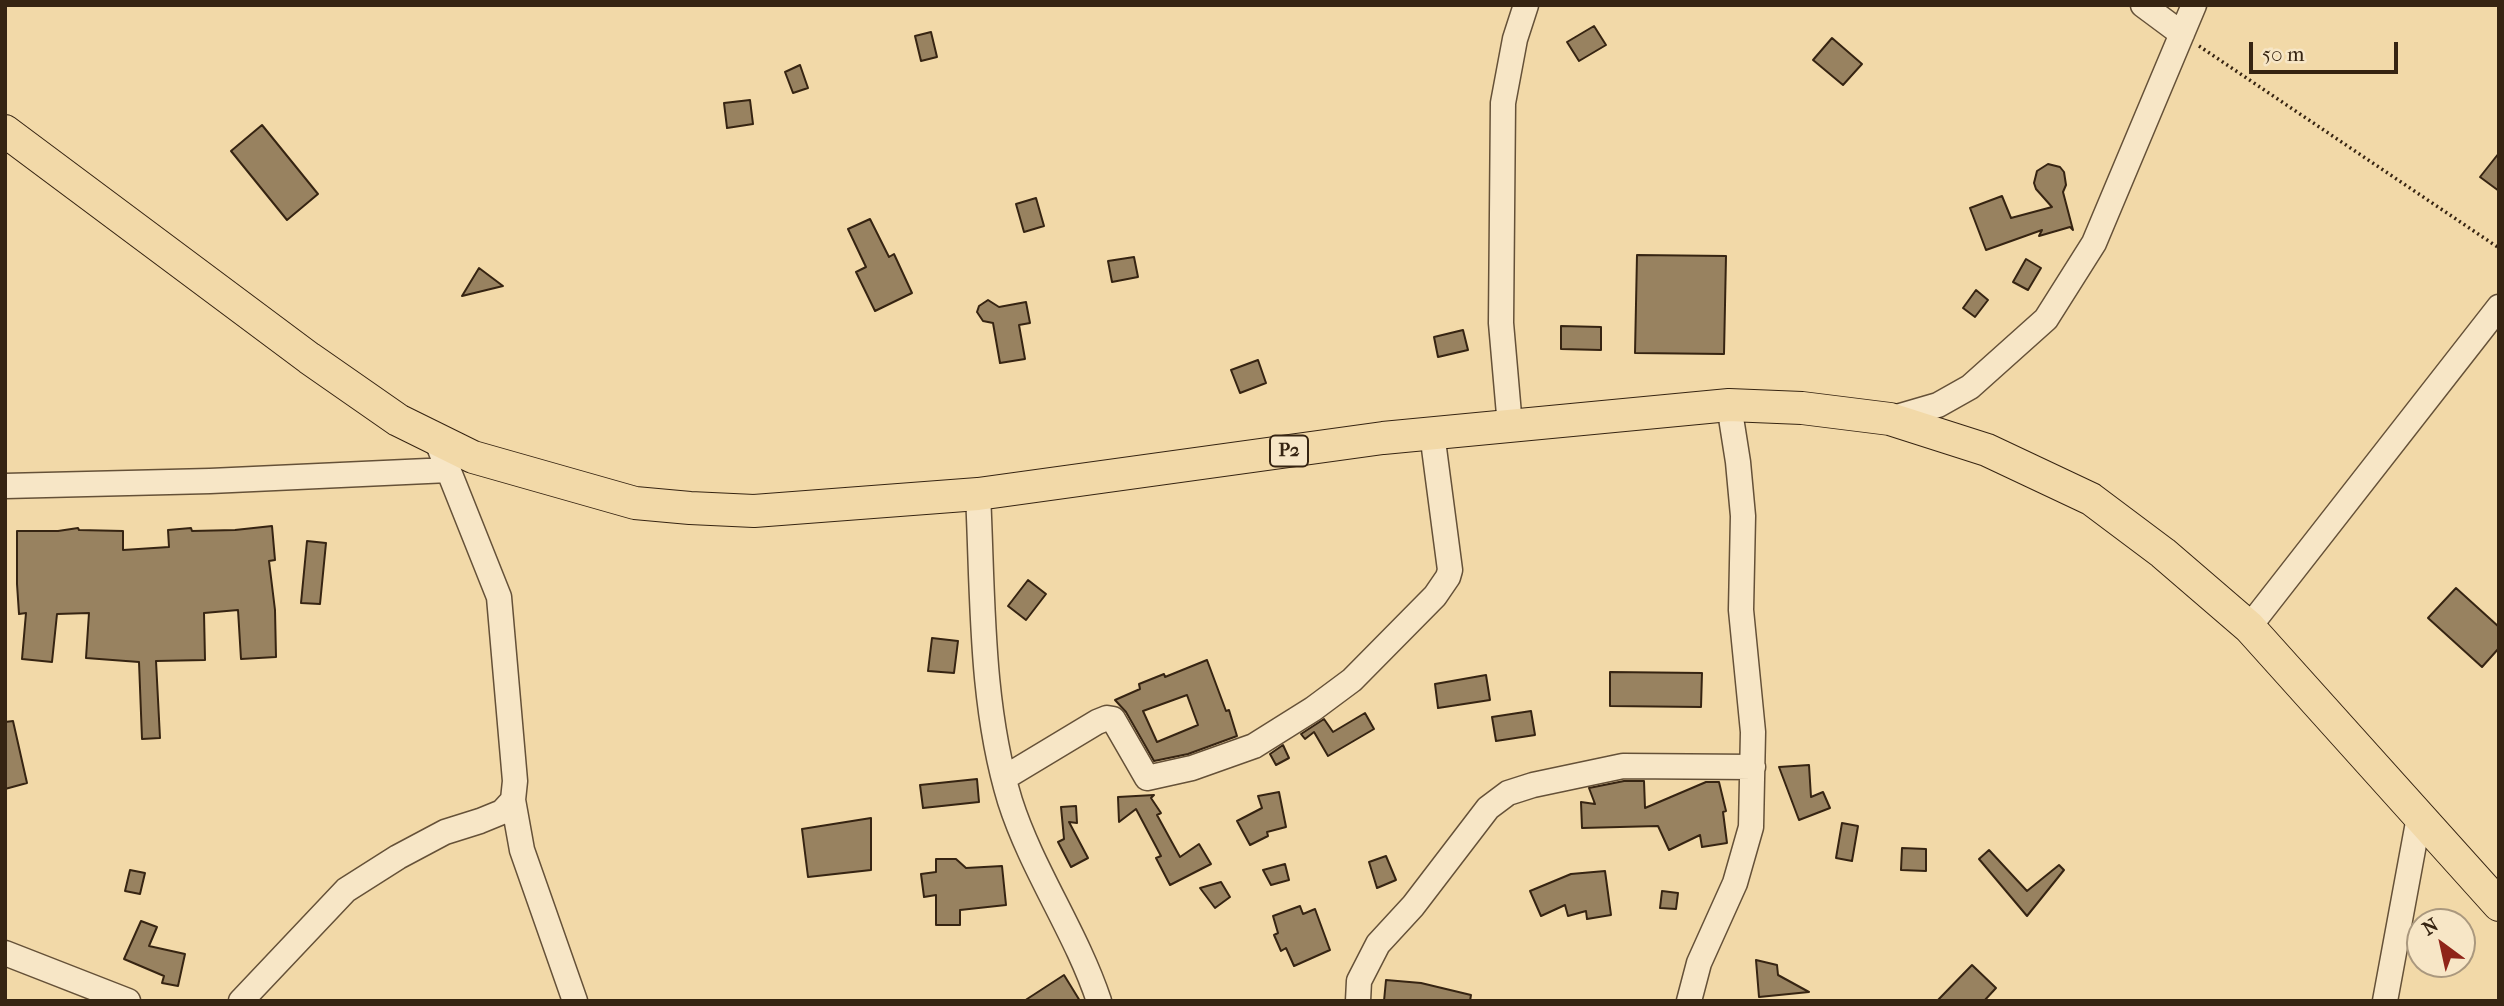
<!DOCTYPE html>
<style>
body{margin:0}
#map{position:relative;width:2504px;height:1006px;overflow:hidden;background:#f2d9a8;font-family:"IM FELL French Canon",serif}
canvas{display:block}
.frame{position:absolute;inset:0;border:7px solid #362412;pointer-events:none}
.north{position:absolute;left:2406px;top:908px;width:70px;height:70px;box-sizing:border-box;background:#f7e6c6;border:2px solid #aa987e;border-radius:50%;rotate:327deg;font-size:19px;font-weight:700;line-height:28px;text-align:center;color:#362412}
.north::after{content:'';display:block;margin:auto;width:24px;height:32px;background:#8f2418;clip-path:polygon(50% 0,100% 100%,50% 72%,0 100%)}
.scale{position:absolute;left:2249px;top:42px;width:149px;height:32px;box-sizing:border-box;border:4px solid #362412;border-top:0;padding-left:9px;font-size:21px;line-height:24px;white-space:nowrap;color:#362412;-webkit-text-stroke:5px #f7e6c6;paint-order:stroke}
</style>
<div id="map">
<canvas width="2504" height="1006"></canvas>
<div class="frame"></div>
<div class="north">N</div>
<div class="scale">50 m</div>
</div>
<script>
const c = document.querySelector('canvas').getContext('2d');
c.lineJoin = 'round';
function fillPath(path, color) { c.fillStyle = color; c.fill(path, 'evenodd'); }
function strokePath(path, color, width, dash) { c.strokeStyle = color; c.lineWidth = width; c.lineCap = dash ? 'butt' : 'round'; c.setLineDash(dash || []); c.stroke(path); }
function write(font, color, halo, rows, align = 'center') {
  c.font = font + ' "IM FELL French Canon",serif'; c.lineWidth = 5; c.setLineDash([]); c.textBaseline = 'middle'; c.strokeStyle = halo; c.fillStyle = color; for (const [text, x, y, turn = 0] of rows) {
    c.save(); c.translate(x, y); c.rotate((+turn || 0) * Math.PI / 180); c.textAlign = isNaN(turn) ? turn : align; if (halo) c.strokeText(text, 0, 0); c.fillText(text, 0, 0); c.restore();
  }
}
const building = new Path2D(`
 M1594,26L1606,45L1579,61L1567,42Z
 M931,32L937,57L921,61L915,36Z
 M1832,38L1862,64L1843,85L1813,60Z
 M800,65L808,88L793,93L785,72Z
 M750,100L753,124L727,128L724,103Z
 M262,125L318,194L287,220L231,151Z
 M2499,153V191L2480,177Z
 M2048,164L2060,167L2064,172L2066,185L2063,192L2073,230L2070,227L2039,236L2042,230L1986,250L1970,208L2002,196L2011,218L2052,207L2036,189L2034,183L2037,171Z
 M1036,198L1044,226L1024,232L1016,204Z
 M870,219L889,257L894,254L912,293L875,311L856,272L866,267L848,229Z
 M1637,255L1726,256L1724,354L1635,353Z
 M1134,257L1138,277L1112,282L1108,261Z
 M2026,259L2041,268L2028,290L2013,282Z
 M479,268L503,286L462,296Z
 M1976,290L1988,300L1975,317L1963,308Z
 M988,300L999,307L1026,302L1030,323L1019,325L1025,359L1000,363L993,323L983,321L977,312L979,306Z
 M1561,326L1601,327V350L1561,349Z
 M1463,330L1468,350L1438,357L1434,337Z
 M1258,360L1266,383L1240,393L1231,370Z
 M272,526L275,560L269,561L275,610L276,657L241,659L238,610L204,613L205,660L156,661L160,738L142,739L139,662L86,658L89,613L57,614L52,662L22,659L26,613L19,614L17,584V531H58L78,528L79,530L123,531V550L169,547L168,530L191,528L192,531L235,530Z
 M307,541L326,543L320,604L301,603Z
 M1028,580L1046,594L1026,620L1008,606Z
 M2456,588L2499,627V648L2482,667L2428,618Z
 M932,638L958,641L954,673L928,671Z
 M1207,660L1226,711L1229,710L1237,736L1188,754L1154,761L1126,712L1115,700L1140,689L1139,684L1164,674L1165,677ZM1187,695L1198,725L1157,742L1143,711Z
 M1610,672L1702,673L1701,707L1610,706Z
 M1486,675L1490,700L1438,708L1435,684Z
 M1531,711L1535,735L1496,741L1492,717Z
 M1365,713L1374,729L1328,756L1314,732L1305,739L1301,734L1324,719L1333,732Z
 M13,721L27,783L5,789V722Z
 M1283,745L1289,758L1276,765L1270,754Z
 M1809,765L1811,797L1823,792L1830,808L1799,820L1779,767Z
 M977,779L979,802L923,808L920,785Z
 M1624,781H1644L1645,808L1706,782H1719L1726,811L1723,812L1727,843L1702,847L1700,835L1669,850L1658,826L1582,828L1581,802L1595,804L1589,788Z
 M1279,792L1286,827L1267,832L1268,836L1250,845L1237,821L1262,808L1258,796Z
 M1154,795L1151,798L1161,813L1157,815L1180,857L1199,844L1211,864L1170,885L1156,858L1161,856L1136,809L1119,822L1118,797Z
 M1076,806L1077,823L1069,822L1088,858L1071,867L1058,842L1064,839L1061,807Z
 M871,818V870L808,877L802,829Z
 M1842,823L1858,826L1852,861L1836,858Z
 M1902,848L1926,849V871L1901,870Z
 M1989,850L2027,891L2059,865L2064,870L2027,916L1979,859Z
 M1386,856L1396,880L1377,888L1369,862Z
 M936,859H956L966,868L1002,866L1006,905L960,910V925H936V895L924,897L921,874L936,872Z
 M1285,864L1289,880L1271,885L1263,870Z
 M130,870L145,873L140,894L125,891Z
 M1605,871L1611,915L1587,919L1586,911L1568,916L1565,905L1541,916L1530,891L1571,874Z
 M1221,882L1230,897L1215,908L1200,888Z
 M1662,891L1678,893L1676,909L1660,908Z
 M1300,906L1303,914L1315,909L1330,950L1294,966L1286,948L1281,951L1274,935L1278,933L1273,916Z
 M141,921L157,927L149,946L185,954L178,986L162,983L164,976L124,959Z
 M1756,960L1777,965L1778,975L1809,992L1759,997Z
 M1972,965L1996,988L1984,1001H1937Z
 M1064,975L1080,1001H1024Z
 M1386,980L1421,983L1471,995L1470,1001H1384Z`);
fillPath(building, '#988260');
strokePath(building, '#362412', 2);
const minor = new Path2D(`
 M2143,5L2182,34
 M1890,419L1938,405L1970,387L2046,319L2094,243L2194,5
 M1510,426L1501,323L1503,103L1515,39L1526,5
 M5,486L210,481L449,470
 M978,494C983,595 980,703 1010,801C1032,870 1076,932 1099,1001
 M2249,627L2499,307
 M1004,778L1097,722L1107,718L1113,719L1147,778L1192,768L1254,746L1313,709L1352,680L1435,596L1448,577L1450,570L1432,433
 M513,800L522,850L575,1001
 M5,953L128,1001
 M241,1001L346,890L398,857L445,832L480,821L502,812L513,800L515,781L499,597L436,439
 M1358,1001L1359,981L1378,944L1413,906L1488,808L1508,793L1533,785L1623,766L1753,767
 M1689,1001L1699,963L1735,883L1751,827L1753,732L1741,610L1743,516L1738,462L1729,405
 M2385,1001L2419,817`);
const major = new Path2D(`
 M5,131L309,358L398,420L473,457L635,503L690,508L754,511L978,494L1383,438L1729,405L1802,408L1890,419L1987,450L2091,499L2163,553L2249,627L2499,905`);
strokePath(minor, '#655138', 27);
strokePath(major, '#362412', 34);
strokePath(new Path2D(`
 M2199,46L2499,248`), '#362412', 3.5, [2, 3.5]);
strokePath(minor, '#f7e6c6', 24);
strokePath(major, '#f2d9a8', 32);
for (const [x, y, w] of [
 [1289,451,38]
]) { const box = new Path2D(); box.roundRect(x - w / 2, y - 15.5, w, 31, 5); c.fillStyle = '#f7e6c6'; c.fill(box); strokePath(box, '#362412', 2); }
write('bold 19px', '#362412', null, [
 ["P2",1289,451]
]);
</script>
